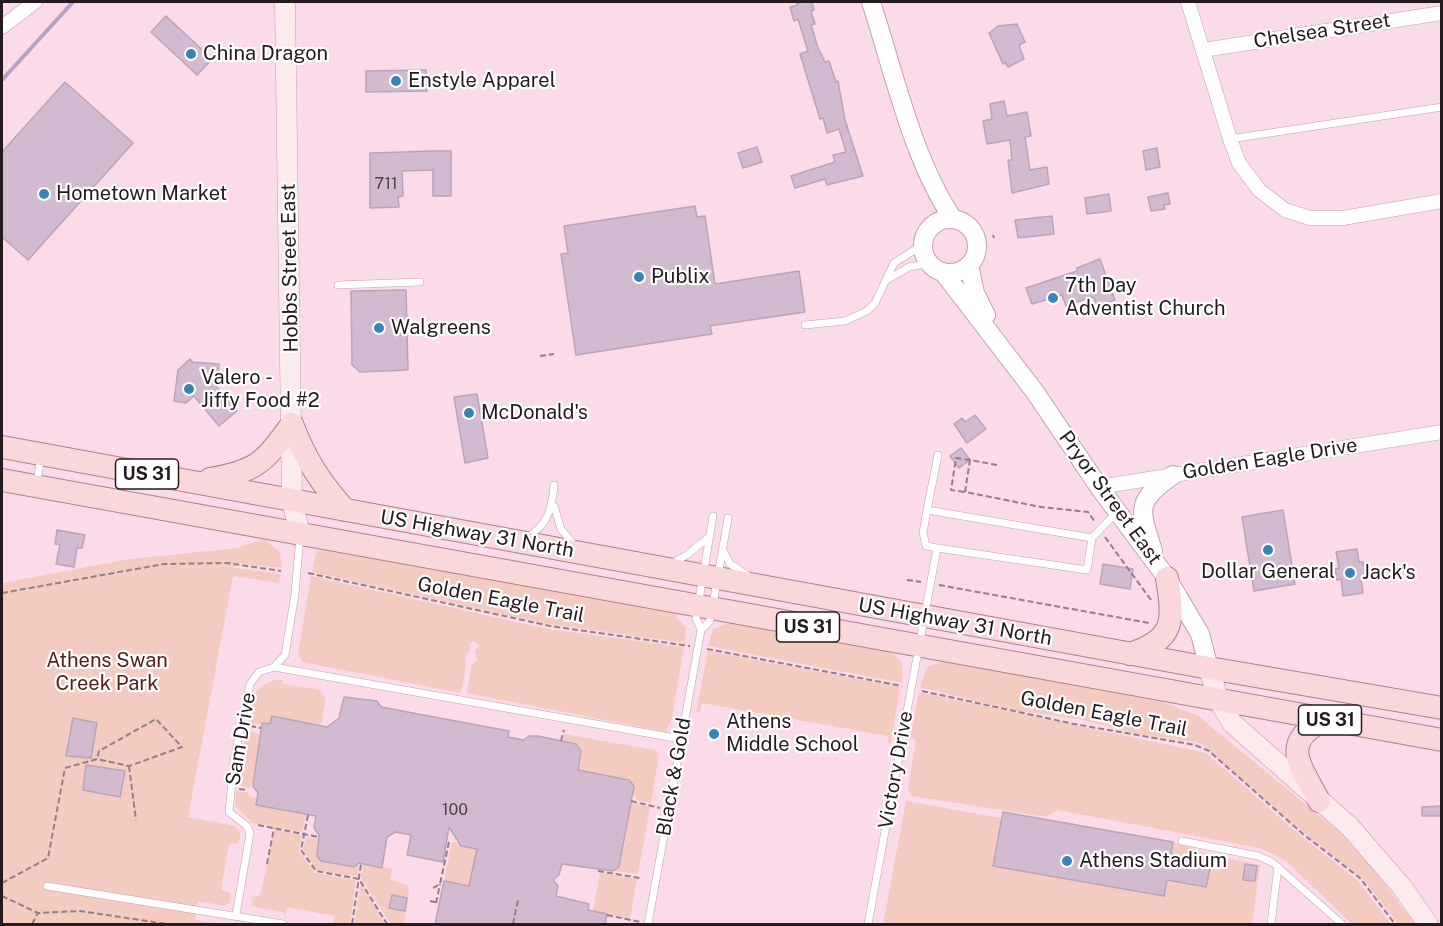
<!DOCTYPE html>
<style>
body{margin:0}
#map{position:relative;width:1443px;height:926px;overflow:hidden;background:#fbdbe9;font-family:"Public Sans",sans-serif}
canvas{display:block}
.frame{position:absolute;inset:0;border:3px solid #251a1f;pointer-events:none}
</style>
<div id="map">
<canvas width="1443" height="926"></canvas>
<div class="frame"></div>
</div>
<script>
const c = document.querySelector('canvas').getContext('2d');
c.lineJoin = 'round';
function fillPath(path, color) { c.fillStyle = color; c.fill(path, 'evenodd'); }
function strokePath(path, color, width, dash) { c.strokeStyle = color; c.lineWidth = width; c.lineCap = dash ? 'butt' : 'round'; c.setLineDash(dash || []); c.stroke(path); }
function write(font, color, halo, rows, align = 'center') {
  c.font = font + ' "Public Sans",sans-serif'; c.lineWidth = 4.5; c.setLineDash([]); c.textBaseline = 'middle'; c.strokeStyle = halo; c.fillStyle = color; for (const [text, x, y, turn = 0] of rows) {
    c.save(); c.translate(x, y); c.rotate((+turn || 0) * Math.PI / 180); c.textAlign = isNaN(turn) ? turn : align; if (halo) c.strokeText(text, 0, 0); c.fillText(text, 0, 0); c.restore();
  }
}
fillPath(new Path2D(`
 M263,539L280,552L282,568L236,563L234,568L276,573L281,576L278,583L233,576L188,817L235,826L241,834L238,843L229,844L221,890L231,893L229,903L224,906L198,901L195,920L218,924H2V583L130,559L238,548Z
 M321,550L678,608L676,618L686,627L685,643L542,623L312,572L316,552Z
 M311,576L548,629L684,647L672,718L666,732L467,693L472,664L477,661L475,651L479,646L474,641L469,644L470,651L465,656L466,664L461,693L302,662L298,654Z
 M732,619L889,648V652C904,659 903,668 902,683L708,646L713,629L729,623Z
 M708,651L900,687L891,743H888V736L702,703L700,712H696Z
 M945,661L1162,702L1197,715L1338,831L1373,869L1415,924H1398L1363,879L1303,832L1200,743L1137,734L1079,719L1012,710L920,687L927,667Z
 M274,680H283V684L320,690L326,699L321,725L272,716L270,724H248L255,694L261,687Z
 M919,692L1206,753L1294,830L1357,880L1391,924H1352L1286,861L1260,848L1057,810L1046,817L912,796L908,789L916,740L910,738Z
 M247,730L262,735L253,786L251,784L250,788L237,785Z
 M564,734L655,750L659,755L651,803L638,801L634,795L598,773L577,771L581,750L576,744L563,741Z
 M236,791L249,793V796L257,798L256,805L306,815L302,832L253,823L235,806Z
 M906,801L1001,818L1003,812L1173,842L1216,856L1260,865L1252,924H883Z
 M631,803L650,807L638,874L613,871C626,862 627,820 631,803Z
 M275,830L302,835L299,851L315,873L356,880L350,924L333,923L334,916L288,907L285,916L283,912L251,906L253,899L249,897L260,896Z
 M306,837L318,839L317,856L321,861L353,867L359,863L357,877L317,870L303,850Z
 M452,842L478,847L471,886L444,881Z
 M363,864L392,869L390,880L407,885L409,893L404,924H391L361,878Z
 M600,873L637,879L630,919L593,911Z
 M361,883L385,924H354Z`), '#f4cbc1');
strokePath(new Path2D(`
 M2,80L73,2`), '#b3a3c6', 4);
const building = new Path2D(`
 M796,2H812L814,10L811,11L815,24L811,25L818,48L825,62L829,61L836,82L838,81L845,120L863,176L827,185L825,179L795,188L791,176L835,162L833,155L846,152L839,129L827,133L823,118L820,119L800,54L808,51L798,19L794,21L790,7L798,5Z
 M166,16L212,59L197,75L151,32Z
 M1017,24L1025,42L1019,45L1024,59L1008,67L1005,62L1003,64L989,33L998,26Z
 M426,70L427,91L366,92V71Z
 M65,82L133,143L28,260L2,237V152Z
 M1004,101L1007,116L1027,112L1031,136L1025,137L1030,170L1047,167L1049,184L1012,193L1008,160H1012L1010,140L987,144L983,121L992,119L990,104Z
 M757,147L762,162L743,168L738,153Z
 M1157,148L1160,167L1146,170L1143,151Z
 M433,151H451V196H433V170L402,171L403,196L398,197L399,207L370,208V153Z
 M1168,193L1170,204L1164,205L1165,209L1151,211L1148,197Z
 M1109,194L1111,211L1087,214L1085,198Z
 M695,206L697,217L705,216L715,284L799,271L805,312L710,326L712,334L576,355L561,254L568,253L564,226Z
 M1052,216L1054,234L1018,238L1015,220Z
 M1100,259L1115,300L1097,306L1094,298L1091,297L1066,306L1062,295L1032,304L1026,288L1077,271V268Z
 M406,290L408,370L360,372L352,365L351,291Z
 M190,359L193,362L219,364L218,376L212,381L237,411L219,426L194,396L186,403L174,401L178,370Z
 M477,394L488,458L465,463L454,397Z
 M975,415L986,429L967,443L954,424L962,418L965,422Z
 M961,448L970,460L959,468L950,456Z
 M1283,510L1295,584L1254,591L1242,517Z
 M57,530L85,535L82,548H77L74,567L56,564L60,545L55,544Z
 M1357,549L1359,562H1363L1366,577L1361,578L1363,593L1343,596L1341,579L1337,580L1335,569L1339,568L1336,552Z
 M1103,564L1133,569L1130,589L1100,584Z
 M344,697L377,701L381,707L509,731L508,737L524,740L529,736H538L576,744L581,751L578,770L629,780L634,786L619,867L613,871L562,864L559,875L553,880L558,886L556,896L589,904L588,910L607,914L605,924H435L444,881L469,886L477,849L461,846L449,827L443,862L407,855L411,835L395,832L387,837L382,868L359,863L354,867L321,861L317,856L319,835L314,828L316,816L256,805L258,793L253,786L262,723L270,724L272,716L327,727L339,718Z
 M73,718L97,723L91,758L66,756Z
 M86,765L125,771L120,797L83,790Z
 M1442,806V816H1422V807Z
 M1003,812L1173,842L1171,854L1212,860L1206,887L1167,880L1164,896L993,866Z
 M1245,864L1257,866L1255,881L1243,880Z
 M392,895L407,898L405,911L389,908Z`);
fillPath(building, '#d2bad0');
strokePath(building, '#bba4b9', 1.5);
const service = new Path2D(`
 M1230,139L1442,107
 M885,281L909,267L930,263
 M338,285L420,282
 M805,325L845,321L867,311L875,303L894,263L924,244
 M37,482L41,457
 M554,506L561,529L575,546
 M927,510L938,455
 M526,538C548,525 552,509 554,485
 M937,548L926,546L923,533L927,510L1092,538
 M724,552L730,564L747,575
 M672,563L687,555L709,537
 M701,630L710,621L728,518
 M274,667L681,739
 M1182,841L1258,856L1272,862L1342,924
 M47,886L283,924
 M236,915L250,833L247,826L229,812L234,760L250,684L259,672L274,667L285,655L295,594L300,536
 M648,924L701,630L696,618L713,516
 M868,924L937,548L1087,570L1092,538L1117,512
 M1271,924L1278,867`);
const minor = new Path2D(`
 M1188,2L1230,139L1239,163L1259,190L1285,210L1310,218H1343L1442,201
 M2,27L35,2
 M1203,50L1442,13
 M1099,487L1442,432`);
const tertiary = new Path2D(`
 M871,2C894,72 912,158 953,219
 M923 246a27 27 0 1 1 54 0a27 27 0 1 1-54 0Z
 M969,265L975,293L986,315
 M943,272L1035,392L1099,487L1167,578L1200,634L1209,668
 M1153,551C1140,509 1134,502 1173,475`);
const secondary = new Path2D(`
 M285,2L292,500L300,534
 M1209,668L1218,699L1232,723L1350,827L1402,887L1428,924`);
const primary = new Path2D(`
 M292,424C306,460 319,481 345,510
 M2,447L1209,668L1442,708
 M210,479C258,471 264,462 292,424
 M2,480L1442,740
 M1130,654C1175,639 1174,622 1167,578
 M1319,801C1301,766 1278,742 1326,719`);
strokePath(service, '#c0a2af', 8);
strokePath(minor, '#c0a2af', 15);
strokePath(tertiary, '#c0a2af', 20);
strokePath(secondary, '#c0a2af', 21);
strokePath(primary, '#ac848a', 24);
strokePath(new Path2D(`
 M993,235L994,238
 M540,356L554,354
 M997,465L970,460L965,492L1041,507L1088,512L1095,522
 M964,492L951,490L956,458L970,460
 M1105,537L1151,600
 M308,573L550,626L690,646
 M907,580L921,582
 M939,585L1149,623
 M2,593L164,564L227,563L281,571
 M707,649L902,686
 M922,691L1074,724L1195,745L1209,751L1303,834L1360,878L1395,924
 M250,726L261,728
 M561,741L564,730
 M129,766L136,820
 M239,789L248,790
 M631,801L660,808
 M308,815L301,850L316,871L359,879L387,924
 M258,825L318,837
 M267,864L274,828
 M598,871L640,878
 M2,883L48,858L65,768L97,759L99,751L156,719L182,747L129,766L97,759
 M433,888L440,884L449,842
 M2,896L38,913L80,911L167,924
 M430,901L439,903
 M436,903L440,884
 M607,915L640,922
 M32,924L38,913
 M352,924L361,864
 M513,924L518,900`), '#947e88', 2, [6, 3]);
strokePath(service, '#fff', 7);
strokePath(minor, '#fff', 14);
strokePath(tertiary, '#fff', 18);
strokePath(secondary, '#fcebed', 20);
strokePath(primary, '#f9d7db', 22);
for (const [x, y, r, color] of [
 [191,54,6,"#3785b8"],
 [396,81,6,"#3785b8"],
 [44,194,6,"#3785b8"],
 [639,277,6,"#3785b8"],
 [1053,298,6,"#3785b8"],
 [379,328,6,"#3785b8"],
 [189,389,6,"#3785b8"],
 [469,413,6,"#3785b8"],
 [1268,550,6,"#3785b8"],
 [1350,573,6,"#3785b8"],
 [714,734,6,"#3785b8"],
 [1067,861,6,"#3785b8"]
]) { const dot = new Path2D(); dot.arc(x, y, r, 0, 2 * Math.PI); c.fillStyle = color; c.fill(dot); strokePath(dot, '#fff', 2); }
write('16px', '#50424b', null, [
 ["711",386,184],
 ["100",455,810]
]);
for (const [x, y, w] of [
 [147,474,63],
 [808,627,63],
 [1330,720,63]
]) { const box = new Path2D(); box.roundRect(x - w / 2, y - 15, w, 30, 4.5); c.fillStyle = '#fff'; c.fill(box); strokePath(box, '#251a1f', 1.5); }
write('bold 18px', '#251a1f', null, [
 ["US 31",147,474],
 ["US 31",808,627],
 ["US 31",1330,720]
]);
write('20px', '#251a1f', '#fff', [
 ["Chelsea Street",1322,31,-9],
 ["Hobbs Street East",290,268,-91],
 ["Golden Eagle Drive",1270,459,-9],
 ["Pryor Street East",1110,498,54],
 ["US Highway 31 North",477,534,10],
 ["Golden Eagle Trail",501,600,11],
 ["US Highway 31 North",955,622,10],
 ["Golden Eagle Trail",1104,714,11],
 ["Sam Drive",241,739,-80],
 ["Victory Drive",896,770,-80],
 ["Black & Gold",674,777,-80]
]);
write('20px', '#251a1f', '#fff', [
 ["China Dragon",203,54],
 ["Enstyle Apparel",408,81],
 ["Hometown Market",56,194],
 ["Publix",651,277],
 ["7th Day",1065,286],
 ["Adventist Church",1065,309],
 ["Walgreens",391,328],
 ["Valero -",201,378],
 ["Jiffy Food #2",201,401],
 ["McDonald's",481,413],
 ["Dollar General",1268,572,"center"],
 ["Jack's",1362,573],
 ["Athens",726,722],
 ["Middle School",726,745],
 ["Athens Stadium",1079,861]
], 'left');
write('20px', '#541e11', '#fff', [
 ["Athens Swan",107,661],
 ["Creek Park",107,684]
]);
</script>
